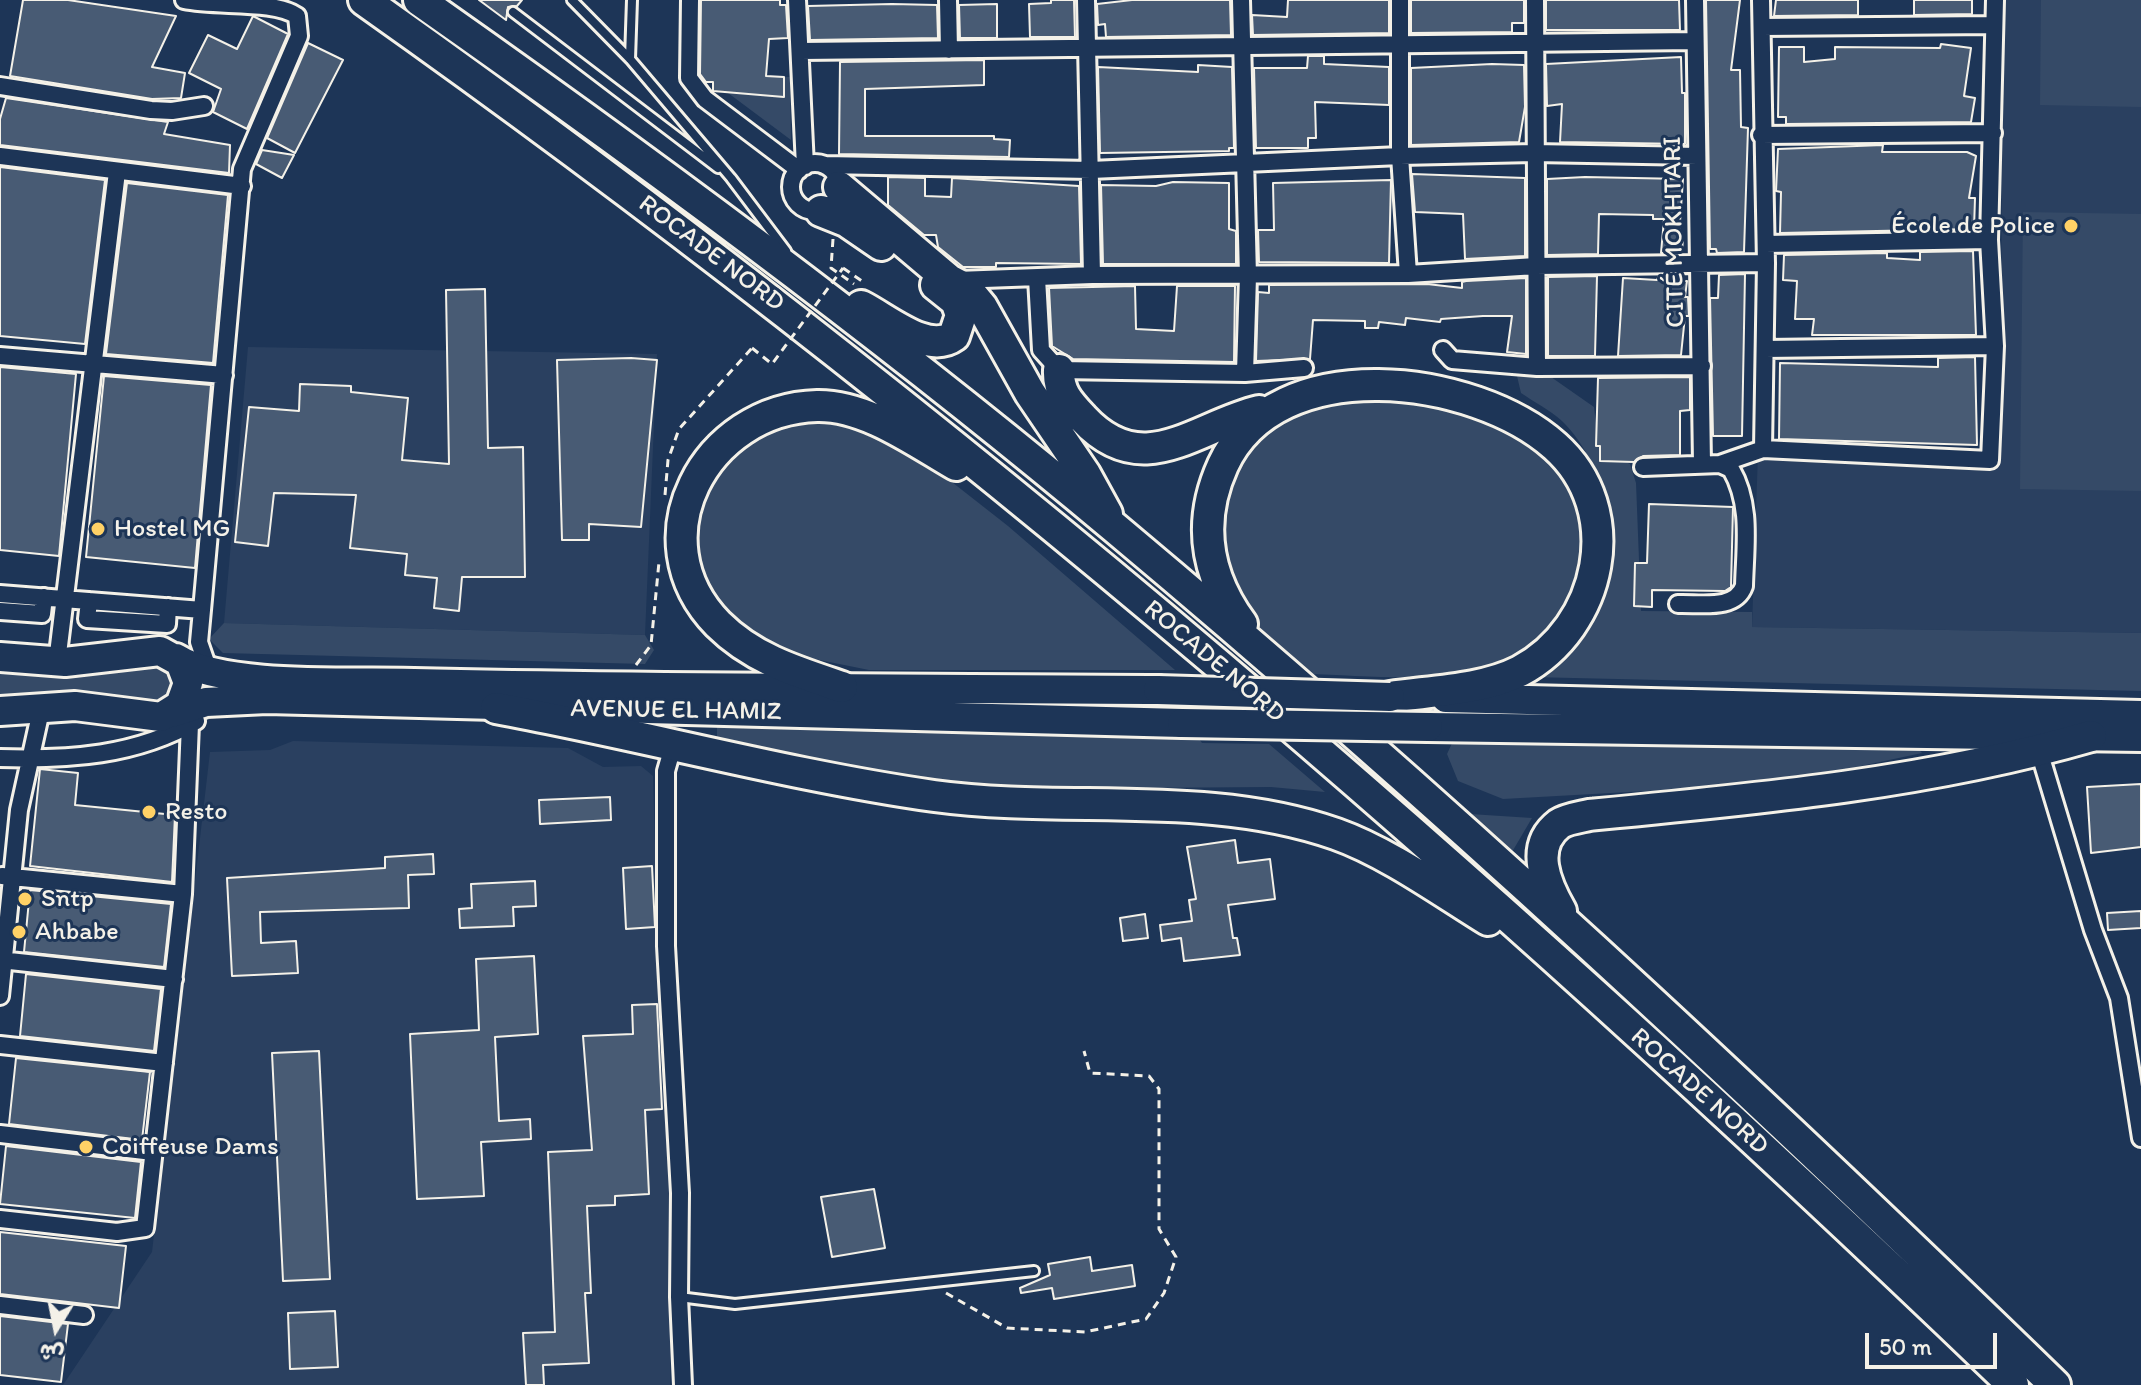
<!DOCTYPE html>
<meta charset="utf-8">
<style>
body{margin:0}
#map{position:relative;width:2141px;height:1385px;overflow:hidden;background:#1d3557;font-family:Itim,"Playpen Sans Arabic",sans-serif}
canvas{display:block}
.north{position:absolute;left:16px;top:1289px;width:80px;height:80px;-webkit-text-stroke:6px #1d3557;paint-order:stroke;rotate:190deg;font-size:22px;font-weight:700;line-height:32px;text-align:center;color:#f4f1e8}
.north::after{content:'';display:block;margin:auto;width:28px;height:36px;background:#f4f1e8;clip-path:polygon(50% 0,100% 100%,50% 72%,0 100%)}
.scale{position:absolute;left:1865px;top:1333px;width:132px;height:36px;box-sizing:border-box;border:4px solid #f4f1e8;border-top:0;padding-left:10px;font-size:24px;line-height:28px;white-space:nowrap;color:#f4f1e8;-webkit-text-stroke:6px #1d3557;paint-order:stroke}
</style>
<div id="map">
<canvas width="2141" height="1385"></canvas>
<div class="north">ش</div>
<div class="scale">50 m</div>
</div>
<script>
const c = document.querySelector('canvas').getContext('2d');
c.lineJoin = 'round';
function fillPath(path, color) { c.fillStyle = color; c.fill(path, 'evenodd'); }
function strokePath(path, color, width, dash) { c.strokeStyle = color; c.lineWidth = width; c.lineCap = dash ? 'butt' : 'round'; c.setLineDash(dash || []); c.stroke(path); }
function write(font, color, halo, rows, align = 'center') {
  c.font = font + ' Itim,sans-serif'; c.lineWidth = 6; c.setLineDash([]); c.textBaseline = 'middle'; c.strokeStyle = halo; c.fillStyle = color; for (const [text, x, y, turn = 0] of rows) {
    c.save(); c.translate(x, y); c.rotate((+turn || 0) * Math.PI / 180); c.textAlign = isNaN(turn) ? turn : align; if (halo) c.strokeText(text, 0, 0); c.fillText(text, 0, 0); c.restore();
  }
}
fillPath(new Path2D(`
 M2002,0H2141V633L1752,627L1758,453H2001Z
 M248,347L657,354L645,635L224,623Z
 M293,741L568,748L603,767L641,766L653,776L662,1086L669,1088L674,1216L670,1385H63L152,1252L210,752L270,750Z`), '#2a4060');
fillPath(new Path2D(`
 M2041,0H2141V107L2040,105Z
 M790,77L791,140L708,78Z
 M2023,212L2141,214V491L2020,489Z
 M1517,376L1551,377L1594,407C1598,440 1598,449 1630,464L1636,483L1641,611L1752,612V627L2141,633V691L1530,677C1551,659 1579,642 1592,617C1625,558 1610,468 1562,421C1550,410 1534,402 1521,393Z
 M1374,396C1420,401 1467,408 1510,428C1599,467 1610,600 1528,653C1472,689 1371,675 1307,674L1239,607L1215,519L1236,461L1275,421L1298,410Z
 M816,421L863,427L920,457L1008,526L1175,670H869L765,649L730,625L696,570L692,528L713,468L772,427Z
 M224,623L645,635L654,650L645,664L223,653L209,639Z
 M154,664L169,669L176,689L162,705L65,693L0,698V672L76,676Z
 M717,726L1198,737L1202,743L1269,744L1325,792L1271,787L989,789L717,743Z
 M1454,739L1913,743L1922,753L1786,782L1683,789L1503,799L1458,781L1447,754Z
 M1470,814L1532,818L1512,852Z`), '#354a67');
const building = new Path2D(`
 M23,0H68L176,16L152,67L185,73L181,98L152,99L10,76Z
 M479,0H522L517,6L508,7L506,20Z
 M701,0H780V5H786L788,38L769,39L766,76L784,77V97L713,91V82H706L700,74Z
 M1051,0H1074L1075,37H1030L1029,4L1051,3Z
 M1132,0H1230L1231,35L1106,37L1105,24L1098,25L1097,4Z
 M1288,0H1389V33L1253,35L1252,15L1287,17Z
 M1411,0H1524V23H1512V32L1411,33Z
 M1546,0H1679L1680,30H1546Z
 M1706,0H1740L1731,70H1740L1741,127L1748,128L1744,252L1717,253L1716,249H1710Z
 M1776,0H1858V15L1774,16Z
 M1914,0H1972V14L1914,15Z
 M892,4L937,5L938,38L810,40L808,6Z
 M997,4V38H960L959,5Z
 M253,16L288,34L247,129L213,112L221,89L189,73L208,35L237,49Z
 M308,43L343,60L295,153L267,138Z
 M1941,44L1971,48L1964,96L1975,98L1971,122L1786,124V117H1778L1779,47H1804V62L1835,59V47L1940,48Z
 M1308,56H1324V64L1389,67V105L1315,102L1316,138H1308V148H1256L1254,68H1307Z
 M1681,57L1682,93H1685V144L1560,142L1562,104L1547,106L1546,64Z
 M984,60V85L865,89V136H994V139L1010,140L1009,157L839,154L840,62Z
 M1492,64L1524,65L1525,107L1519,142L1411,145V68Z
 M1198,65L1232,67L1234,148H1229V151L1100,153L1098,67L1198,72Z
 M6,98L168,122L164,134L230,145L229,173L0,145V119Z
 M1883,145L1882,152H1967L1976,156L1969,198H1975L1974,229L1780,233L1781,192L1776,191L1778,149Z
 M262,150L294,155L282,178L256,164Z
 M0,167L105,180L85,344L0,336Z
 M1412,174L1525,178V256L1465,259L1463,214L1415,212Z
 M888,177L925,178V196L951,197L952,178L1079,186L1081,264L996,263V267H963L938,247L936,235H924L888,205Z
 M1585,177L1683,179L1679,236L1683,237L1682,253H1661L1664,219H1653V215L1599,214L1598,254L1547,255V179Z
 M1391,180L1389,263L1259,262L1258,230H1274L1273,183Z
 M1173,182L1229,183V229L1236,231V264H1103L1101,185L1156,186Z
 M127,183L228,195L213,363L106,354Z
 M1973,251L1976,335H1812L1814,319H1795L1797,281L1783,280L1784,255L1887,253V258L1920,260V252Z
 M1745,274L1742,436H1713L1710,298H1718L1719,275Z
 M1659,275H1681L1680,281H1687L1685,297H1688L1689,316H1685L1681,355L1618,356L1623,278L1657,280Z
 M1597,276L1595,356H1548V277Z
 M1526,278V354L1507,352L1512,316H1483L1441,319L1440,322L1406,318L1405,325L1379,322L1378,328H1365V321L1313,320L1310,359L1256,361L1258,292L1269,293V285L1427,284L1462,288V282L1466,281Z
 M1135,286L1136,329L1174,331L1177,286H1235L1234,362L1073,359L1052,346L1049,288Z
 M485,289L488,448L523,447L525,577H462L459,611L434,608L437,578L405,575L407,554L350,548L356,495L274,493L268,546L235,542L249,407L299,411L300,384L351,386V392L408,398L402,460L449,464L446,290Z
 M1975,357L1977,445L1779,439L1780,363L1938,367V358Z
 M631,358L657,360L641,527L589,524V540H562L557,360Z
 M0,367L76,374L59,556L0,550Z
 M104,376L211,385L195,568L86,557Z
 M1690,377V410L1680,411V455L1643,456L1634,462L1600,461V446H1596L1598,378Z
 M1649,504L1733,507L1731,587L1725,591L1652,590V607L1634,606L1635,563H1647Z
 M40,769L78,773L75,805L175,815L172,882L30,866Z
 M2141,784V847L2091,853L2087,787Z
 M610,797L611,820L540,824L539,800Z
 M1235,840L1238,863L1270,859L1275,899L1228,905L1233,938H1237L1240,955L1184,961L1181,938L1162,941L1160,925L1192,921L1189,900L1196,899L1187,847Z
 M433,854L434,874L408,875L409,908L260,912L261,943L296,941L298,973L232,976L227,878L385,868V857Z
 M652,866L655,927L626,929L623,868Z
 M535,881L536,906L513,907L514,926L460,928L459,909L472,908L471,884Z
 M30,890L171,904L164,967L24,952Z
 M2141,911V928L2108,930L2107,913Z
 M1145,914L1148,938L1123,941L1120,918Z
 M534,956L538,1034L495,1037L499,1121L530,1119L531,1139L481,1142L484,1196L417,1199L410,1034L479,1030L476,959Z
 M26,974L161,989L154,1051L20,1036Z
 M657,1004L662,1109L645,1110L649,1194L615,1196V1205L587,1206L591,1293H585L589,1363L543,1365L544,1385H526L523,1333L555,1332L548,1152L592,1150L583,1036L633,1034L632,1005Z
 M319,1051L330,1279L283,1281L272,1053Z
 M16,1058L150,1072L142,1140L9,1124Z
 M6,1146L141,1162L135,1218L0,1204Z
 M874,1189L885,1248L832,1257L821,1197Z
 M0,1232L126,1246L119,1308L0,1294Z
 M1090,1257L1092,1271L1132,1265L1135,1286L1054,1299L1052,1288L1021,1293L1020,1288L1050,1275L1048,1264Z
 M335,1311L338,1367L290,1369L288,1313Z
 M0,1316L68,1324L61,1382L0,1375Z`);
fillPath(building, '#485b74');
strokePath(building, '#f4f1e8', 2);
const service = new Path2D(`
 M572,0L630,59L731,178L786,251
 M513,12L718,168
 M630,59L632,0
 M679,1297L735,1304L1034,1271`);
const minor = new Path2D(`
 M690,0L689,78L705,99L799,170
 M797,0L805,166
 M948,0L949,50
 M1086,0L1092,275
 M1241,0L1248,276L1245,373
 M1400,0V156L1408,274
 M1535,0L1537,367L1702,366
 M1695,0L1702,463
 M1761,0L1766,263L1763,449L1990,460L1995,346L1989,240L1995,0
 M1762,27L1994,25
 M801,51L1695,41
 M0,86L151,110L172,111L204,106
 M1761,135L1993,133
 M0,156L242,186
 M791 187a24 24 0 1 1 48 0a24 24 0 1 1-48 0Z
 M824,165L1091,170L1400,156L1534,153L1697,156
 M1766,244L1989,240
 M1037,278L1041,350L1059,370L1245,373L1304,368
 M957,280L1092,275L1408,274L1536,266L1766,263
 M1765,349L1995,346
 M1443,350L1452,360L1537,367
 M0,356L224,375
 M1720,464L1763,449
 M1643,467L1720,464L1731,469C1752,505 1745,546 1744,586C1735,611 1700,603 1678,604
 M0,594L202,610L242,169L299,36L297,16C274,0 217,7 184,0
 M89,601L87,619L167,624L168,607
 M202,610L199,642L209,671
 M0,611L42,614L44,597
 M57,662L117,172
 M674,743L666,771V946L680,1193L679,1297L683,1385
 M2039,751L2093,930L2119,998L2141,1138
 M0,758C68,760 136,756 196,721
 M2,876L183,894
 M0,960L174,979
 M0,996L19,810L42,706
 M0,1045L164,1063
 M0,1134L153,1152
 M0,1219L117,1232L145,1228L183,894L190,724
 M0,1305L84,1315`);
const trunk = new Path2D(`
 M0,657L65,662L160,651L180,662L188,683L180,705L161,717L75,706L0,711
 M176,658C225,689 353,681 414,683C662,689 910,688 1158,690
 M1446,698L2141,715
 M172,713L206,702L267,699L1182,723
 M1428,727L2141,737`);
const motorway = new Path2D(`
 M364,0C951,415 1495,887 2013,1385
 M419,0C657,167 892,341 1115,528C1440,800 1751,1090 2055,1385
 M839,187L949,280L968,290L982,307L1030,393L1085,474L1107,514
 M821,211L846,221L881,245
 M861,306C887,319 928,355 954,336L961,315L956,301L936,285
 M1059,370C1058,392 1069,403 1083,418C1143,483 1196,426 1259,411
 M1242,624C1206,575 1197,522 1223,465C1276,349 1474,374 1555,446C1627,510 1602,627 1520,671C1483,690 1431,691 1390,697
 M842,687C797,672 753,659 718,624C635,539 705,409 817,406C866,405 916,442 956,465
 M496,708C643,735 787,775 934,796C1066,814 1208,789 1336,834C1387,852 1441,891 1488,920
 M1561,911C1546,885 1529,847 1559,824C1566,819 1581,817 1589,815C1757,799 1929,783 2091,736`);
strokePath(service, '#f4f1e8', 14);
strokePath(minor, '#f4f1e8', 22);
strokePath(trunk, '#f4f1e8', 34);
strokePath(motorway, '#f4f1e8', 36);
strokePath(new Path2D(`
 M833,239L831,268L854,284
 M843,268L862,281
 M665,495L668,460L679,429L752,348
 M636,665L651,645L659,562
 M946,1293L1007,1328L1085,1332L1146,1319L1164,1293L1176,1257L1159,1229V1089L1149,1076L1090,1073L1084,1051`), '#f4f1e8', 3, [8, 6]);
strokePath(service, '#1d3557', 8);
strokePath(minor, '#1d3557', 16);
strokePath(trunk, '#1d3557', 28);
strokePath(motorway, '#1d3557', 30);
const trunkBridge = new Path2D(`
 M1158,690L1390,697
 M1182,723L1428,727`);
strokePath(trunkBridge, '#f4f1e8', 34, []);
strokePath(new Path2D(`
 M752,348L772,364L843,268`), '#f4f1e8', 3, [8, 6]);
strokePath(trunkBridge, '#1d3557', 28);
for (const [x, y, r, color] of [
 [2071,226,8,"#ffd166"],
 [98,529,8,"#ffd166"],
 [149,812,8,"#ffd166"],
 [25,899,8,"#ffd166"],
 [19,932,8,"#ffd166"],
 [86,1147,8,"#ffd166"]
]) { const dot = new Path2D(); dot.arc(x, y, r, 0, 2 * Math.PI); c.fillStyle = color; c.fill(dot); strokePath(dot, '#1d3557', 3); }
write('26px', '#f4f1e8', '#1d3557', [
 ["École de Police",2055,226,"right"],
 ["Hostel MG",114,529],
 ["Resto",165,812],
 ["Sntp",41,899],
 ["Ahbabe",35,932],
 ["Coiffeuse Dams",102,1147]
], 'left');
write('26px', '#f4f1e8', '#1d3557', [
 ["CITÉ MOKHTARI",1675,232,-91],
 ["ROCADE NORD",711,254,37],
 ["ROCADE NORD",1214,662,40],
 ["AVENUE EL HAMIZ",676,711,1],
 ["ROCADE NORD",1699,1092,42]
]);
</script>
